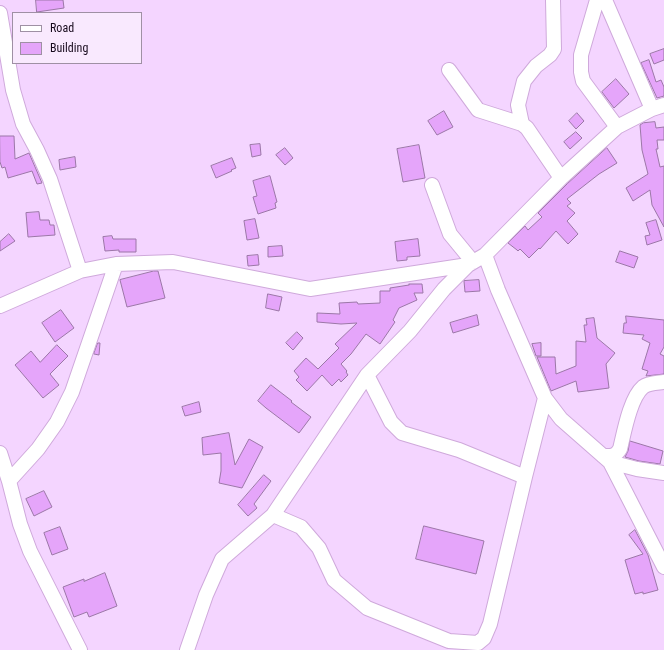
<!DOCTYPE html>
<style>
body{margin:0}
#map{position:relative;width:664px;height:650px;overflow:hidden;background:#f4d5ff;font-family:"Roboto Condensed",sans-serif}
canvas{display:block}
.legend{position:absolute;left:12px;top:12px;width:130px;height:52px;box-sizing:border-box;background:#f9e9fe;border:1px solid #9f90a4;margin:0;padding:5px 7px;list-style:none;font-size:12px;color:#170a1c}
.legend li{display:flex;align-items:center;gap:8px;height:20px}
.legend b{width:20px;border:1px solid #9f90a4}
</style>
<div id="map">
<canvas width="664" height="650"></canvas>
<ul class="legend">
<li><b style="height:5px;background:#fff"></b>Road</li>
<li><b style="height:11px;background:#e5a5fa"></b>Building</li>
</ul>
</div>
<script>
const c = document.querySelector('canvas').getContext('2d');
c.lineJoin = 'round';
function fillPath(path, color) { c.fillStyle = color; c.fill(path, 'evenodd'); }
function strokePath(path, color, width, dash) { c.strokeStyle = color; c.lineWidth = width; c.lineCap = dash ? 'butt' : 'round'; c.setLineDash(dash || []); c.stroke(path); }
const building = new Path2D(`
 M36,0H63L64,8L37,12Z
 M664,49V60L654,64L650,54Z
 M649,60L656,82L661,80L664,87V96L657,98L641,63Z
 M616,79L629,94L614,108L602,92Z
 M444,111L453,127L437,135L428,121Z
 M577,113L584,121L576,129L569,121Z
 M655,122L656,128L664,127V140H657L658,149H656L660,167L664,166V227L652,205L650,190L633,201L626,188L648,174L642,150L640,125L643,123Z
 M576,132L582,138L570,149L564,142Z
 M0,136H14L15,159L29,153L42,183L37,184L32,171L8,178L5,167L2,168L0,162Z
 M260,144L261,155L252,157L250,145Z
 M419,145L425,178L403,182L397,149Z
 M285,148L293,158L285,165L276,155Z
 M607,148L617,163L599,174L567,199L571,203L567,206L575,213L567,221L578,234L568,244L556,231L540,249L539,248L529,258L520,249L518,251L517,250L508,243L525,226L528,230L542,217L538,213L567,184Z
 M75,157L76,167L60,170L59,160Z
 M232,158L236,168L231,170L232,171L216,178L211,166Z
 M270,176L277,202L275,203L276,208L258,214L253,197L257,196L253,181Z
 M39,212L40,220H49L50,225H54L55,235L28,237L26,213Z
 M255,219L259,238L247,240L244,221Z
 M656,220L662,240L647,245L645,236L650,235L646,223Z
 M9,234L15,241L0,251V242Z
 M112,236L113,239H136V252H119V250L105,251L103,237Z
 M418,239L420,256L407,257V260L397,261L395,242Z
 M282,246L283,256L268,257V247Z
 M620,251L638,257L634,268L616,262Z
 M258,255L259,265L248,266L247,256Z
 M154,271H158L165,298L127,307L120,280Z
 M479,280L480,291L465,292L464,281Z
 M409,284H422L423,293H414L417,300L399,308L393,320L395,322L380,344L366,334L351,354L341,364L347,371L346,372L348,375L341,382L339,379L332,386L322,375L307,391L296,380L299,377L294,371L306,358L318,369L339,348L335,344L357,323L341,324L317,322V313L340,314L339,303L357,302L358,304L380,303V291H390V288L409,285Z
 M268,294L282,297L279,311L266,308Z
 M61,310L74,328L55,342L42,323Z
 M477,315L479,325L453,333L450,323Z
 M626,316L664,320V347L660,354L664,356V374L646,376L648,371L642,369L650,343L642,339L644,335L623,333L624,323H626Z
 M594,318L597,338L615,353L606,364L609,388L578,392L576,381L551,391L537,357H555L556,374L576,366V341L586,342L584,325H587L586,319Z
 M297,332L303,338L293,350L286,343Z
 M98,343H100L99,355L94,354Z
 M541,343V356H536L532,344Z
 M57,345L68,356L50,374L59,385L43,398L15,365L31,351L40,362Z
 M271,385L292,401L291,402L311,417L299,433L266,408L258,401Z
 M199,402L201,412L185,416L182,407Z
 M229,433L235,465L249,439L263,447L242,488L219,483L221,471V453L203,455L202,438Z
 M630,441L663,451L660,464L639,461L625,457L628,451Z
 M264,475L271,481L254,504L257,508L248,516L238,505Z
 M44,491L52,507L34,516L26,499Z
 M424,526L484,541L476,574L416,559Z
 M60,527L68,549L52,555L44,533Z
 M635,530L648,555L658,590L643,594V592L635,594L625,560L643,554L629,535Z
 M105,573L117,606L89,617L87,612L74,617L63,587L84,579V581Z`);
fillPath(building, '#e5a5fa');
strokePath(building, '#9b77a7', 1);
const minor = new Path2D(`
 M597,0L581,55V72L583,81L617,127
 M605,0L652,109
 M0,13L13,90L23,124L37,150L50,179L80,271
 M449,70L478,110L522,124L527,128L561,178
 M522,124L518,105L524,81L536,66L550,55L554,49L553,0
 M432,185L450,234L473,262
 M485,255L498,290L545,398L561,419L610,462L664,567
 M0,306L80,271L116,264L173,262L310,289L468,265L485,255L561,178L617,127L652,109L664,105
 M367,375L391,422L402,433L459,450L525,477
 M0,453L9,481L20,524L30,551L80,650
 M603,456C611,456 615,457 620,449C624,433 630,398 643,387C648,383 657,383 664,382
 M610,462L637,469L664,473
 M9,481L38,449L57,422L72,392L116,264
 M273,515L301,527L319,548L334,580L367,608L449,641L478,643L484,638L490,624L525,477L545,398
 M187,650L206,595L222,559L273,515L367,375L410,331L444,289L468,265`);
strokePath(minor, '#cfa9db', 16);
strokePath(minor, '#fff', 14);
</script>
